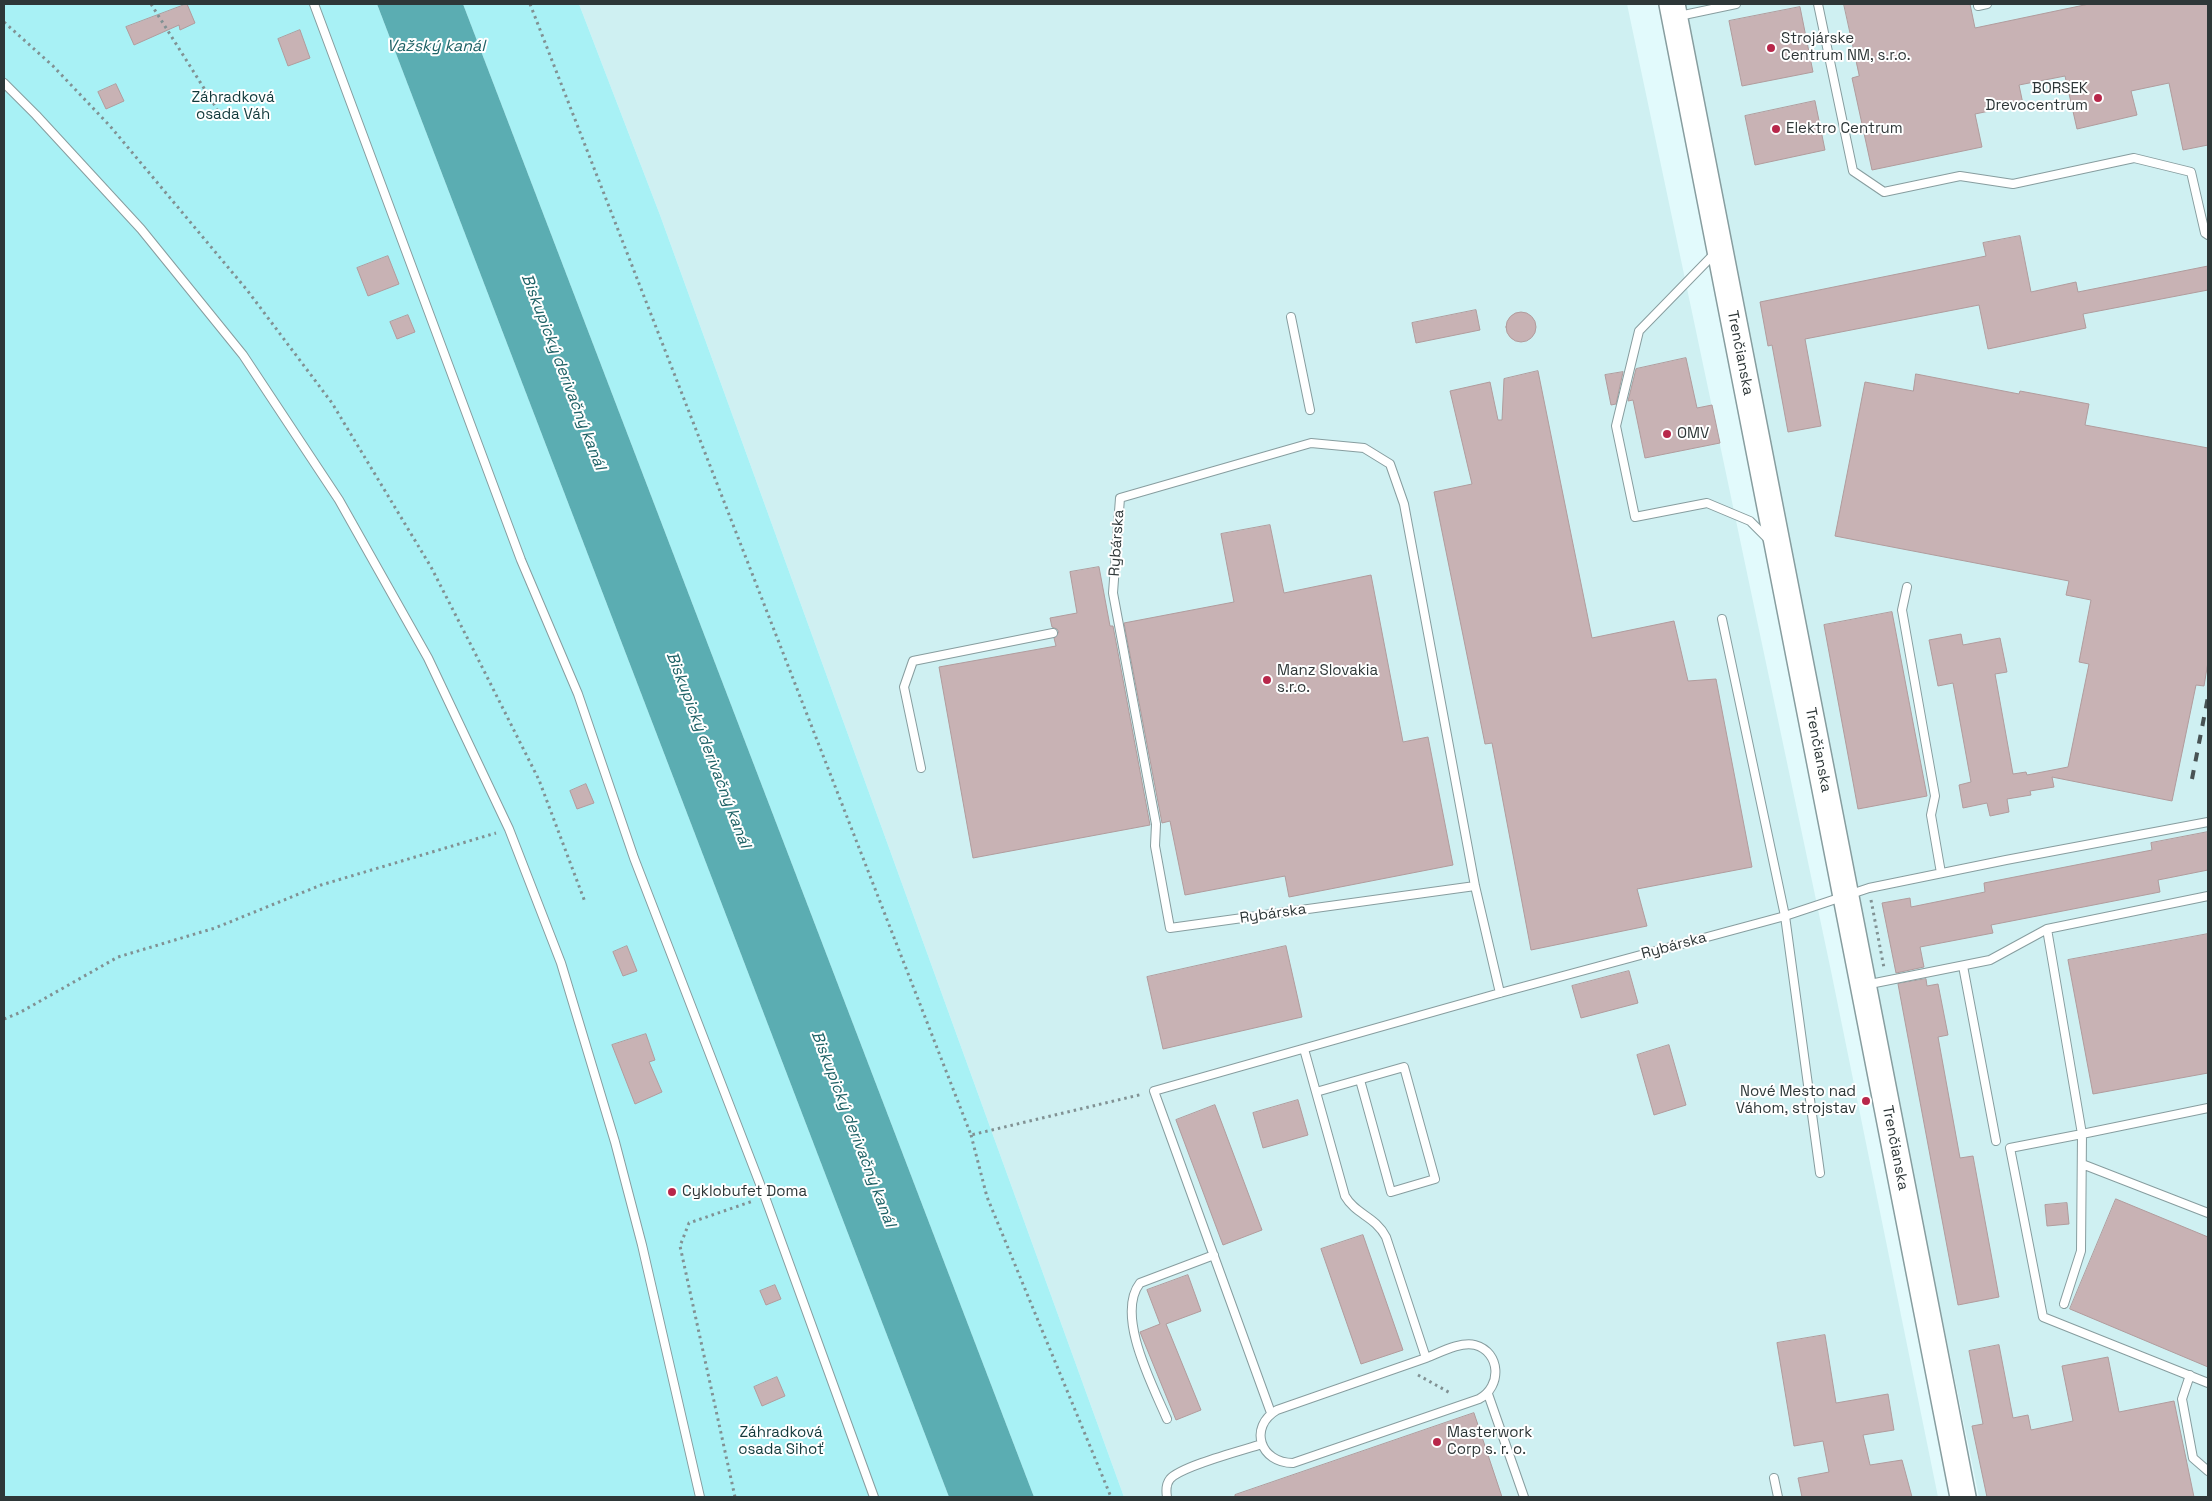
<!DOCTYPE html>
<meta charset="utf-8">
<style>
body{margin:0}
#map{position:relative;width:2212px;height:1501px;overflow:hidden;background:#e2fafc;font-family:"Space Grotesk",sans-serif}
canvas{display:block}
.frame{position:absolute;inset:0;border:5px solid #2e3738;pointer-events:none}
</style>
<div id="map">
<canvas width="2212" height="1501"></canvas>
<div class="frame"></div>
</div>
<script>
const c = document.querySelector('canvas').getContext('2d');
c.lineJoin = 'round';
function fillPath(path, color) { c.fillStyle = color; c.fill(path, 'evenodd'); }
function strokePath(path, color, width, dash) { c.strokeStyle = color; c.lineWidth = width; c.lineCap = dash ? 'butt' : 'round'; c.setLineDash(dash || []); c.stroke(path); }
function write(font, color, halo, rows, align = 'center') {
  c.font = font + ' "Space Grotesk",sans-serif'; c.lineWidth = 4; c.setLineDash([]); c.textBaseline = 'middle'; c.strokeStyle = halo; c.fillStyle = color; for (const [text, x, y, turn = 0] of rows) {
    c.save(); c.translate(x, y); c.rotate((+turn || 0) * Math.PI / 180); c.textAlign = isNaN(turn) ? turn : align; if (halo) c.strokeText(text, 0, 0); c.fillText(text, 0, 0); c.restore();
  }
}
fillPath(new Path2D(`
 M579,4H1627L1831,971L1938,1497H1124L660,215Z
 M1672,4H2208V1497H1979Z`), '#cff0f2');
fillPath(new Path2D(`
 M4,4H377L949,1497H4Z
 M463,4H579L660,215L1124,1497H1034Z`), '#a8f1f5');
fillPath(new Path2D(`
 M377,4H463L1034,1497H949Z`), '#5badb2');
const building = new Path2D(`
 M187,4L195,23L180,30L179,25L134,45L126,27Z
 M1844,4H1970L1975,28L2089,4H2208V145L2183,150L2169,83L2131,91L2137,115L2077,129L2065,76L2019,85L2023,104L1975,114L1982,147L1872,170L1852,78L1859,76Z
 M1800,7L1813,72L1742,86L1729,21Z
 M300,30L310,58L288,66L278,39Z
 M116,84L124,101L106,109L98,92Z
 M1815,101L1825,150L1755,165L1745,116Z
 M2020,236L2031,292L2076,282L2078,292L2208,266V290L2083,314L2086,328L1988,349L1979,305L1805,339L1821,426L1788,432L1772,345L1768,346L1760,302L1986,256L1983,243Z
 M388,256L399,284L368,296L357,268Z
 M1476,310L1480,330L1416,343L1412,323Z
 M1506 327a15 15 0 1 1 30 0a15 15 0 1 1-30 0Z
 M408,315L415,332L397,339L390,322Z
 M1686,358L1697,408L1712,405L1720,443L1645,458L1633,400L1628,401L1636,369Z
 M1538,371L1592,638L1674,621L1688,681L1716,679L1752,867L1637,889L1647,926L1531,950L1492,743L1485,744L1434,492L1472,484L1450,391L1490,382L1498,420H1502L1504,379Z
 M1623,372L1616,404L1611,405L1605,375Z
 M1916,374L2019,394L2020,391L2089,404L2085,425L2208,448V662L2204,686L2196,685L2172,801L2052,777L2054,787L2030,791L2031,795L2007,799L2009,812L1990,816L1987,803L1963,808L1959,785L1971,782L1953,683L1938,686L1929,640L1961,634L1963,645L2000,638L2007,672L1995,674L2013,774L2026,772L2027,775L2068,767L2089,664L2079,662L2091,600L2066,595L2069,581L1835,536L1865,382L1913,391Z
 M1270,525L1284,593L1371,575L1403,742L1428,737L1453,865L1289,897L1285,876L1185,895L1170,821L1162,823L1124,623L1234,602L1221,534Z
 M1099,567L1110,626H1113L1150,825L973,858L939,667L1056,646L1054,638L1059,632L1057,629L1052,627L1050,618L1077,613L1070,572Z
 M1892,612L1927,796L1858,809L1824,625Z
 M586,784L594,803L577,809L570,791Z
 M2208,832V870L2158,880L2160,892L1991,925L1993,933L1920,947L1924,967L1896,973L1882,903L1910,898L1911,907L1985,892L1984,883L2152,850L2151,843Z
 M2208,934V1073L2093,1094L2068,960Z
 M627,946L637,971L623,976L613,952Z
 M1286,946L1302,1017L1163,1049L1147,977Z
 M1629,971L1638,1003L1581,1018L1572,986Z
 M1926,979L1927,986L1938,984L1948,1035L1938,1037L1960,1158L1973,1156L1999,1297L1958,1305L1898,984Z
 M646,1034L655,1060L649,1062L662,1092L635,1104L612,1045Z
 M1669,1045L1686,1105L1654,1115L1637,1055Z
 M1298,1100L1308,1135L1263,1148L1253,1113Z
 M1215,1105L1262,1230L1223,1245L1176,1120Z
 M2116,1199L2208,1237V1367L2070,1309Z
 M2067,1203L2069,1224L2047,1226L2045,1205Z
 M1363,1235L1403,1350L1361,1364L1321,1249Z
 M1188,1275L1201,1311L1166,1324L1201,1410L1176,1420L1140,1332L1160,1324L1147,1290Z
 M775,1285L781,1299L766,1305L760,1291Z
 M1825,1335L1836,1403L1888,1394L1894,1430L1863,1435L1870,1465L1902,1460L1912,1497H1802L1798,1478L1829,1472L1823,1441L1794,1446L1777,1343Z
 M1999,1345L2013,1418L2028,1415L2031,1430L2073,1421L2062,1366L2108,1357L2119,1412L2174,1401L2194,1497H1987L1972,1426L1983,1424L1969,1351Z
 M777,1377L785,1396L762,1406L754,1387Z
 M1474,1413L1502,1497H1235V1495Z`);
fillPath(building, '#c8b2b4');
strokePath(building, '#b19c9d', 1);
const lane = new Path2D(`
 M314,4L521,560L578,694L634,858L765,1197L874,1497
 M1818,4L1853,171L1884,192L1960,176L2013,184L2134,158L2191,172L2205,233L2208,235
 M1978,6L1987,4
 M1679,16L1736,4
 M4,83L36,115L141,229L243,355L339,500L428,658L509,829L561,963L615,1142L642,1245L700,1497
 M1715,253L1639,331L1616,426L1635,517L1707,503L1750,521L1769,540
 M1291,317L1310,410
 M1907,587L1902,610L1935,796L1931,815L1941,873
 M1722,619L1785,916L1820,1173
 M921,768L904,687L913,661L1053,633
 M1475,886L1170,928L1155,846L1156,824L1113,593L1120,498L1311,443L1364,448L1390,464L1404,504L1475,886L1500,993
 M2047,929L2082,1134L2208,1108
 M1963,966L1996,1141
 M1865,985L1990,960L2047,929L2208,896
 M1304,1049L1345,1196C1356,1215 1375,1216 1386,1237L1426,1358L1277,1410C1248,1427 1260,1463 1293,1463L1479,1399C1502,1387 1501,1352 1475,1345C1461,1341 1439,1353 1426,1358
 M1316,1092L1404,1067L1435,1179L1391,1192L1360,1080
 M2082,1164L2208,1213
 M2064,1304L2081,1251L2082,1134L2010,1148L2043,1317L2208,1383
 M2190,1375L2182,1399L2193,1458L2208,1471
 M1488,1394L1524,1497
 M1271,1413L1154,1091L1500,993L1785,916L1869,888L2006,860L2208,822
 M1167,1419C1153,1386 1115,1315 1140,1283L1214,1255
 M1774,1478L1778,1497
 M1167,1497C1166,1491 1166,1484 1170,1479C1181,1466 1244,1450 1262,1444`);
const primary = new Path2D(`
 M1672,4L1963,1497`);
strokePath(lane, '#879d9f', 10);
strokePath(primary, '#879d9f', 28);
strokePath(new Path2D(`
 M151,4L217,109
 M530,4L971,1135L1143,1094
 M4,22L53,66L110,126L247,290L332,403L431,567L474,651L539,780L585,902
 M1871,900L1884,968
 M4,1019L19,1013L118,957L215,928L321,885L496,833
 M971,1135L987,1197L1111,1497
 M1418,1375L1452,1394
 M735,1497L680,1246L689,1223L753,1201`), '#819193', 3, [2.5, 4]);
strokePath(lane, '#fff', 8);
strokePath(primary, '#fff', 25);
strokePath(new Path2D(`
 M2192,779L2208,697`), '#485354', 4, [9, 9]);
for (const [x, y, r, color] of [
 [1771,48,5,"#b8274a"],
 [2098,98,5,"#b8274a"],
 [1776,129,5,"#b8274a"],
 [1667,434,5,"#b8274a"],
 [1267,680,5,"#b8274a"],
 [1866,1101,5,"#b8274a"],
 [672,1192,5,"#b8274a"],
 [1437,1442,5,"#b8274a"]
]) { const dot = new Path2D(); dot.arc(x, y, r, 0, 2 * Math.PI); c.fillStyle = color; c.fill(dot); strokePath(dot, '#fff', 2); }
write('15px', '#2e3738', '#fff', [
 ["Strojárske",1781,39],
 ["Centrum NM, s.r.o.",1781,56],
 ["BORSEK",2088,89,"right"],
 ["Drevocentrum",2088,106,"right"],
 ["Elektro Centrum",1786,129],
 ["OMV",1677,434],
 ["Manz Slovakia",1277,671],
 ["s.r.o.",1277,688],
 ["Nové Mesto nad",1856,1092,"right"],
 ["Váhom, strojstav",1856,1109,"right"],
 ["Cyklobufet Doma",682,1192],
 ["Masterwork",1447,1433],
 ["Corp s. r. o.",1447,1450]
], 'left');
write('15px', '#11393b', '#fff', [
 ["Záhradková",233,98],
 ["osada Váh",233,115],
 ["Záhradková",781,1433],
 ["osada Sihoť",781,1450]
]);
write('15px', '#2e3738', '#fff', [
 ["Trenčianska",1740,353,79],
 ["Rybárska",1117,543,-86],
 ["Trenčianska",1818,750,79],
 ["Rybárska",1273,914,-8],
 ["Rybárska",1674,946,-15],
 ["Trenčianska",1895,1148,79]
]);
write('italic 16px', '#1e6266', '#fff', [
 ["Važský kanál",436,47],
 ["Biskupický derivačný kanál",563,372,69],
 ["Biskupický derivačný kanál",708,750,69],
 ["Biskupický derivačný kanál",853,1129,69]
]);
</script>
